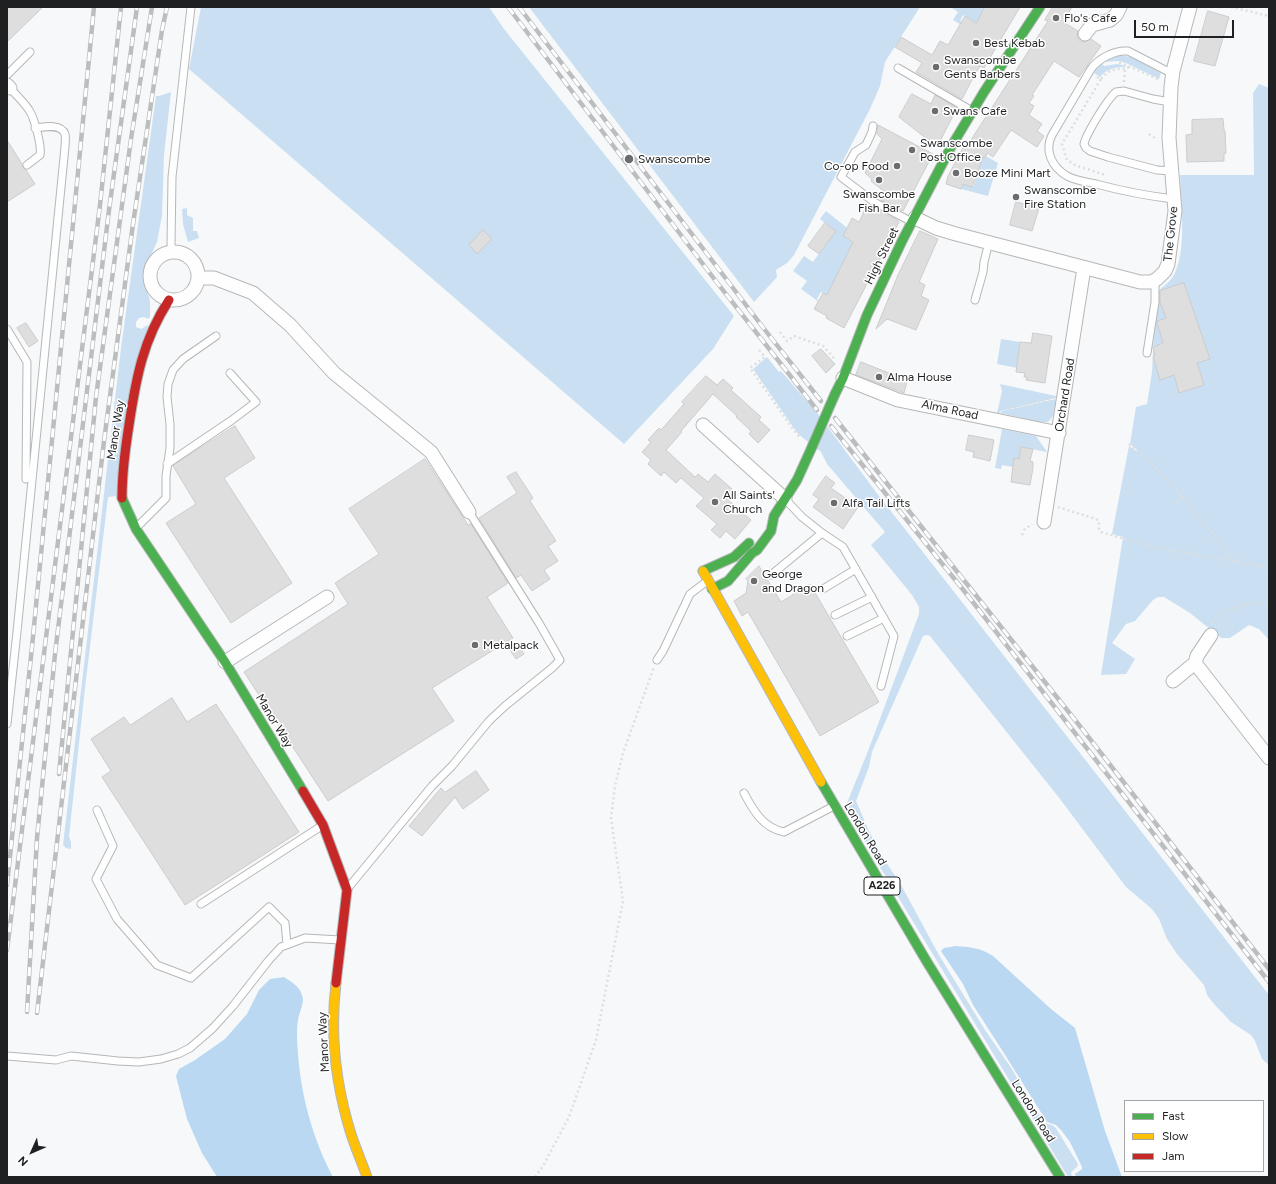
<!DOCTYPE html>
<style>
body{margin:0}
#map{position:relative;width:1276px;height:1184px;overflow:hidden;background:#f6f8fa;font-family:Figtree,sans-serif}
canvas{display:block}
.frame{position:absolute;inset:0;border:8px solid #1f2022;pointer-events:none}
.legend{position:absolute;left:1124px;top:1100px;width:140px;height:72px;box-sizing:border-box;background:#fff;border:1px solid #a5a6a7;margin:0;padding:5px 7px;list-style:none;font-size:12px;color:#1f2022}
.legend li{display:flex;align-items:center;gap:8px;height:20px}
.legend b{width:20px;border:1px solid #a5a6a7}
.north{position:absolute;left:12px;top:1132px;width:40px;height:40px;-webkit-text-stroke:3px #fff;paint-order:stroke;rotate:225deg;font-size:11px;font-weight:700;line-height:16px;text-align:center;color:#1f2022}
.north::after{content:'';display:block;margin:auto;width:14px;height:18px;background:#1f2022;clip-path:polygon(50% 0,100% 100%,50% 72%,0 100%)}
.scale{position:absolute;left:1134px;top:20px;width:100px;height:18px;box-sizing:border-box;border:2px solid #1f2022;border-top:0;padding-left:5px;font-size:12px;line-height:14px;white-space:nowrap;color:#1f2022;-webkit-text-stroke:3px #fff;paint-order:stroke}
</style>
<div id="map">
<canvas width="1276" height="1184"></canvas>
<div class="frame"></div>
<ul class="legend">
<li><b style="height:5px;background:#4caf50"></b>Fast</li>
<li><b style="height:5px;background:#ffc107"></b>Slow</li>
<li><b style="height:5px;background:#c62828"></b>Jam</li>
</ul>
<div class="north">N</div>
<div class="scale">50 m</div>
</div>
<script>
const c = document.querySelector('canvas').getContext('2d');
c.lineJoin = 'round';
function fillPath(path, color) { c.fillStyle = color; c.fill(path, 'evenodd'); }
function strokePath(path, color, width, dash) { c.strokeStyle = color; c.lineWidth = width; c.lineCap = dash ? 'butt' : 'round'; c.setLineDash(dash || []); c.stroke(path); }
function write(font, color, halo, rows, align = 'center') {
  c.font = font + ' Figtree,sans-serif'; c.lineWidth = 3; c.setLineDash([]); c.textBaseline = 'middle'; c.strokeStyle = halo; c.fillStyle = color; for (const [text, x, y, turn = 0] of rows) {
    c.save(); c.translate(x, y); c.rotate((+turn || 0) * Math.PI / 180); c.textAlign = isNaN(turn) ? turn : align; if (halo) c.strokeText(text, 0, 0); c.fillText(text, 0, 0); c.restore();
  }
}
fillPath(new Path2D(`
 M201,7H489L504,29L734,316L713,349L624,444L189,69Z
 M529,7H920L885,62L880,86L870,109L794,255L787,263L776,270L777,277L754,302Z
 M950,7H985L986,29L963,15L960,21L971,28L970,30L953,20L958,12Z
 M1118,55L1131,57L1161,73L1159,79L1126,63L1118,61L1103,62Z
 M1102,64L1104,66L1117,64L1126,66L1125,67C1115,67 1107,69 1100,77L1094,73L1100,65Z
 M1259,84L1269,88V640L1259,629L1249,625L1230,638H1221L1190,613L1164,597H1158L1153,600L1135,621L1126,624L1112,643L1135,659L1126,674L1101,675L1123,537L1112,534L1129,446L1138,452V451L1130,444L1136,407L1147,404L1152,372L1156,293C1162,287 1170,282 1174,275C1187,250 1181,203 1180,175H1254L1253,93Z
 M171,92L164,155L162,216L157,242L144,270V282L150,300V317L148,319L144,317L139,318L136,322V327L141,329L148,325L117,496L108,497L85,688L69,836L71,842V849L66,848L63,845L121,348L156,96H159Z
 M986,156L998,163L988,196L961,189L963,184L973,187L980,166L979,165L983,157L985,158Z
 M187,208V215L193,218V231H197L199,238L188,242L183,224L182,209Z
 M826,211L855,234H850L847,239L853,242L859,258L848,252L845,258L851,261L835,300L821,292L817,299L820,301L819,302L801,289L807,281L793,271L804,256L813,262L835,231L820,219Z
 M1001,339L1020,342L1017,368L997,364Z
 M767,357L779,372L781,371L818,414L876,492L1269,995V1065L1262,1059L1255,1041L1251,1035L1231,1022L1214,1004L1207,995L1204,985L1177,954L1167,939L1159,919L1152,909L1126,887L1060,799L930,636L927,635L923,636L872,752L869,767L856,801L868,829L883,858L900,883L939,955L985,1030L1012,1069L1023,1089L1044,1123L1052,1125L1056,1128L1078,1164L1077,1167L1071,1172L1072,1177H1068L869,849L847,803L868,751L919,614V607L912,595L871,545L885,532L827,464L821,452L798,434L753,369Z
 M1000,384L1056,396V398L1001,411L999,413H997L1002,391Z
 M1056,399L1053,416L1048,422H1040L1000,413L1002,411Z
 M1002,429L1036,436L1047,452L1021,447L1020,453L1027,455L1013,467L1002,465L1001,469L995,468Z`), '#cae0f2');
fillPath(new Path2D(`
 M956,946C970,947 981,948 993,956L1051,1009L1075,1028L1105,1131L1122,1177H1076L1075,1174L1082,1169V1167L1070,1142L1061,1130L1056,1125L1047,1122L1002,1050L973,1005L963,984L941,951L944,948Z
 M284,977C293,983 301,987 303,999C303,1005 299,1014 298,1020C297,1025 297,1030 297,1035C298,1084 310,1134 333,1177H217L202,1153L187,1119L176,1076L179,1069L195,1060L225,1039L247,1014L259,990L270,979Z`), '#bad8f1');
const building = new Path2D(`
 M7,7H43L7,42Z
 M985,7H1020L984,68L980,66L975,74L962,99L916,72L922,63L895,47L901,37L932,55L940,41L948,45L965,16L976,23Z
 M1053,7H1072L1063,22L1078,31L1077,37L1080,41L1084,42L1091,39L1101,46L1079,77L1054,61L1032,95L1034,96L1029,103L1034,106L1029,115L1042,124L1037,131L1044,136L1037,147L1011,130L993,157L987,153L985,158L983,157L972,187L963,184L961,189L946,184L948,176L965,144L967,146L1048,21L1045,20Z
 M1208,11L1229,17L1215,66L1194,61Z
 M912,94L931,104L935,95L957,108L937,147L899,117Z
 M1223,119L1224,130L1225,131L1226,153L1224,154V161L1187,162L1186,135L1192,134V120Z
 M878,125L933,154L903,211L881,200L885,192L871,181L872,179L865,173L882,139L877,134Z
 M7,140L22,164L23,168L26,170L35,184L7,202Z
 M1016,202L1039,208L1032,231L1010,225Z
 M867,205L897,220L899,222L844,328L826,318L827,316L814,309L823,293L827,295L853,242L843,236L852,218L859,222Z
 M825,223L836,231L819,254L808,246Z
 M483,230L492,239L477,254L469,245Z
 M920,231L938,239L919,282L925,285L921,296L929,300L916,330L887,319L876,329L898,275Z
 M1184,283L1210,359L1197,363L1204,385L1179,393L1174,375L1160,380L1153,357L1155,356L1153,348V347L1163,343L1157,323V321L1166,318L1160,302V291Z
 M26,323L38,341L29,347L17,328Z
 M1033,333L1052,336L1045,383L1026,380L1027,377H1024L1025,373L1016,372L1020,342L1031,343Z
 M821,349L835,364L826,373L812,356Z
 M861,362L889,373L908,378L904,393L856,375Z
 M706,376L717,385L723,379L733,388L731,390L761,417L759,420L770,430L758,443L749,434L751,431L736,417L737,416L713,394L681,431L682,432L666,450L695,477L698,474L708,482L715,474L732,489L725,497L751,520L735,539L726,531L720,538L711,530L717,524L696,506L704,498L681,478L676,483L664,472L661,476L648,464L651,460L642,452L651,442L648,440L659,428L661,430L684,404L682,402Z
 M235,426L255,458L224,478L292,583L231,623L166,523L196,504L173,466Z
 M969,435L994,440L990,461L973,457L974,452L966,450Z
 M1021,447L1033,449L1030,461L1033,462V468L1030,485L1011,482L1014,458L1019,459Z
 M425,459L468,525L471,524L508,583L487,597L513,638L432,688L454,721L328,801L244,672L348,604L335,583L379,554L349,509Z
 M516,472L533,498L530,501L556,541L548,546L558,561L544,570L550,579L532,591L521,575L516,578L479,518L517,493L507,477Z
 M826,476L835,483L831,488L858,507L843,529L813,507L819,499L813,495Z
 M759,566L781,602L810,584L879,702L820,736L748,612L742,616L734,601L746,593L748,581L746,579Z
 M519,645L524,654L516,659L510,650Z
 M172,698L187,722L216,704L299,832L185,905L102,777L111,771L91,739L124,717L130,725Z
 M476,771L489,790L463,809L455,797L422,836L409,826L441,788L445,792Z`);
fillPath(building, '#dfdedf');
strokePath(building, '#cccccd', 1);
const lane = new Path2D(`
 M898,68L972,111
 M1173,74L1128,51C1115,50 1099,58 1091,69L1052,135C1044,151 1052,167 1067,176C1076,181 1087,182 1096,184C1122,191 1148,196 1174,199
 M7,75L30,52
 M10,88C16,95 24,102 29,110C34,117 42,146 40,155L27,165
 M1170,102L1153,99L1124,91L1116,92C1108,98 1086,134 1084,144L1086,148L1090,151L1108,157L1157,170L1172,171
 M873,126L872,132L866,145L855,152L841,177L874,202L912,222
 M173,252L171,244L172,177L191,7
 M975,300L983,272L984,262L989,242
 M7,329L27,362L26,479
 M1147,353L1155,302V281
 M167,464L232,420L256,402L230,373
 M785,499L802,517L822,533L843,547L894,636L881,686
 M137,527L166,498V476L170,448V424L167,397L168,384L173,370L183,359L216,336
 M771,575L822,533
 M823,589L856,569
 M835,615L872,597
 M847,636L884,618
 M657,660L663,651L690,594L706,582
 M7,724L17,632L65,147C65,143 66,138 65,134C61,123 43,127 35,128
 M744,793C753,810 763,828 784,832L832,807
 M97,810L113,846L96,879L117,919L157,965L191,978L269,907L285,923L287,944
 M348,888L432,786L452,766L489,721L505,706L552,668L560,660L539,623L469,512
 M201,904L323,825
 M7,1056L56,1060L71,1056L118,1061L139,1062L161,1059L178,1054L190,1048L213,1028L233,1006L269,960L281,947L305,938L340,940`);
const street = new Path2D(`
 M1085,34L1092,25L1110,20L1116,15L1120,7
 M7,85L10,88
 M915,218L936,228L956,234L1140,282H1151L1157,279L1165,271L1168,264L1175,211L1169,138L1171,87L1173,71L1190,7
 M150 276a24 24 0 1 1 48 0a24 24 0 1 1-48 0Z
 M199,278H214L253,293L290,325L334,373L431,452L469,512
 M843,378L898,400L1059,433
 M703,425L785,499
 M1044,522L1084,268
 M225,662L327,597
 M1195,663L1269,758
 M1173,681L1195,663L1197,656L1211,635`);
const fast = new Path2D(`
 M835,394L843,378L867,315L902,241L951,147L984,92L1040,7
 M122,498L136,529L225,662L303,791
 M703,571L734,557L749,543
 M712,589L728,581L752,553L757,550L771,531L774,516L797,480L812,447
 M821,782L927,962L1060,1177`);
const slow = new Path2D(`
 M703,571L821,782
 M336,983C330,1033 336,1086 351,1134C356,1149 362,1163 367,1177`);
const jam = new Path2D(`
 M122,498C122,473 125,450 129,425C136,378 143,340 169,300
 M303,791L323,825L347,890L336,983`);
strokePath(lane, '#b5b7b8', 9);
strokePath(street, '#b5b7b8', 15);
strokePath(fast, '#b5b7b8', 11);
strokePath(slow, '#b5b7b8', 11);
strokePath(jam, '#b5b7b8', 11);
strokePath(new Path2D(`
 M1231,7L1269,16
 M1119,63L1126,65L1160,80
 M1097,77L1101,79L1062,144L1067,160L1075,165L1105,175
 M1101,79C1108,70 1116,68 1127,69L1129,66
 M1124,82L1125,69
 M1149,134L1155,138H1158
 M780,332L787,341L794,336L823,346L834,358
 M759,350L765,357L750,368L793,429L800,438
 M1009,409L1051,399
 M1129,444C1169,476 1200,518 1232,558L1233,561
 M1176,504L1181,495
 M1058,507L1096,519L1099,521V529L1101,532L1156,548L1269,567
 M1022,535L1024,530L1032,524
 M1211,623C1228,606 1246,604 1269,602
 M535,1177L543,1166L569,1117L596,1040L623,901L611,818L615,786L623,753L654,667`), '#dddede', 2.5, [2, 3]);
strokePath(lane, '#fefefe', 7);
strokePath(street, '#fefefe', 13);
strokePath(fast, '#4caf50', 9);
strokePath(slow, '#ffc107', 9);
strokePath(jam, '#c62828', 9);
const rail = new Path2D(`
 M508,7L715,280L792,378L817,410
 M519,7L765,330L821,401
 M835,418L1083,730L1269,969
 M831,426L965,592L1269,982
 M59,774L96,397L131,139L152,7
 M7,885L32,647L94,7
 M7,950L100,205L121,7
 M27,1012L37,838L55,654L109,210L137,7
 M37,1013L104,441L133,224L162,30L167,7`);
strokePath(rail, '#bcbdbe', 4.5);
strokePath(rail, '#fff', 3, [9]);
const fastBridge = new Path2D(`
 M812,447L835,394`);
strokePath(fastBridge, '#b5b7b8', 11, []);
strokePath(fastBridge, '#4caf50', 9);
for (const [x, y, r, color] of [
 [1056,18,4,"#6a6c6e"],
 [976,43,4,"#6a6c6e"],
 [936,67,4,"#6a6c6e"],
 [935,111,4,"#6a6c6e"],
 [912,150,4,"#6a6c6e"],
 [629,159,5,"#6a6c6e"],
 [897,166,4,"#6a6c6e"],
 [956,173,4,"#6a6c6e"],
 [879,180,4,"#6a6c6e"],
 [1016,197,4,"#6a6c6e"],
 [879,377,4,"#6a6c6e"],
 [715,502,4,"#6a6c6e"],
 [834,503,4,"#6a6c6e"],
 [754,581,4,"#6a6c6e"],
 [475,645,4,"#6a6c6e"]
]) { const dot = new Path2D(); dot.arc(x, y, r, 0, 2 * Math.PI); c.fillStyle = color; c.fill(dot); strokePath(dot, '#fff', 1.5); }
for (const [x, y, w] of [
 [882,886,36]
]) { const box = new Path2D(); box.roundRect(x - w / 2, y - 9, w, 18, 3); c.fillStyle = '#fff'; c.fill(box); strokePath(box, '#1f2022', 1); }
write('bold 11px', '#1f2022', null, [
 ["A226",882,886]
]);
write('12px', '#1f2022', '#fff', [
 ["Flo's Cafe",1064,18],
 ["Best Kebab",984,43],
 ["Swanscombe",944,60],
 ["Gents Barbers",944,74],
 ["Swans Cafe",943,111],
 ["Swanscombe",920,143],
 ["Post Office",920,157],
 ["Swanscombe",638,159],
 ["Co-op Food",889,166,"right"],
 ["Booze Mini Mart",964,173],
 ["Swanscombe",1024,190],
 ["Fire Station",1024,204],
 ["Swanscombe",879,194,"center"],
 ["Fish Bar",879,208,"center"],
 ["Alma House",887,377],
 ["All Saints'",723,495],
 ["Church",723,509],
 ["Alfa Tail Lifts",842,503],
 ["George",762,574],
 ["and Dragon",762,588],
 ["Metalpack",483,645]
], 'left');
write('12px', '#1f2022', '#fff', [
 ["The Grove",1171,234,-84],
 ["High Street",882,256,-64],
 ["Orchard Road",1065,395,-81],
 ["Alma Road",950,410,12],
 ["Manor Way",116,430,-81],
 ["Manor Way",274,721,59],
 ["London Road",865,834,59],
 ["Manor Way",324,1042,-93],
 ["London Road",1033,1111,58]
]);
</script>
